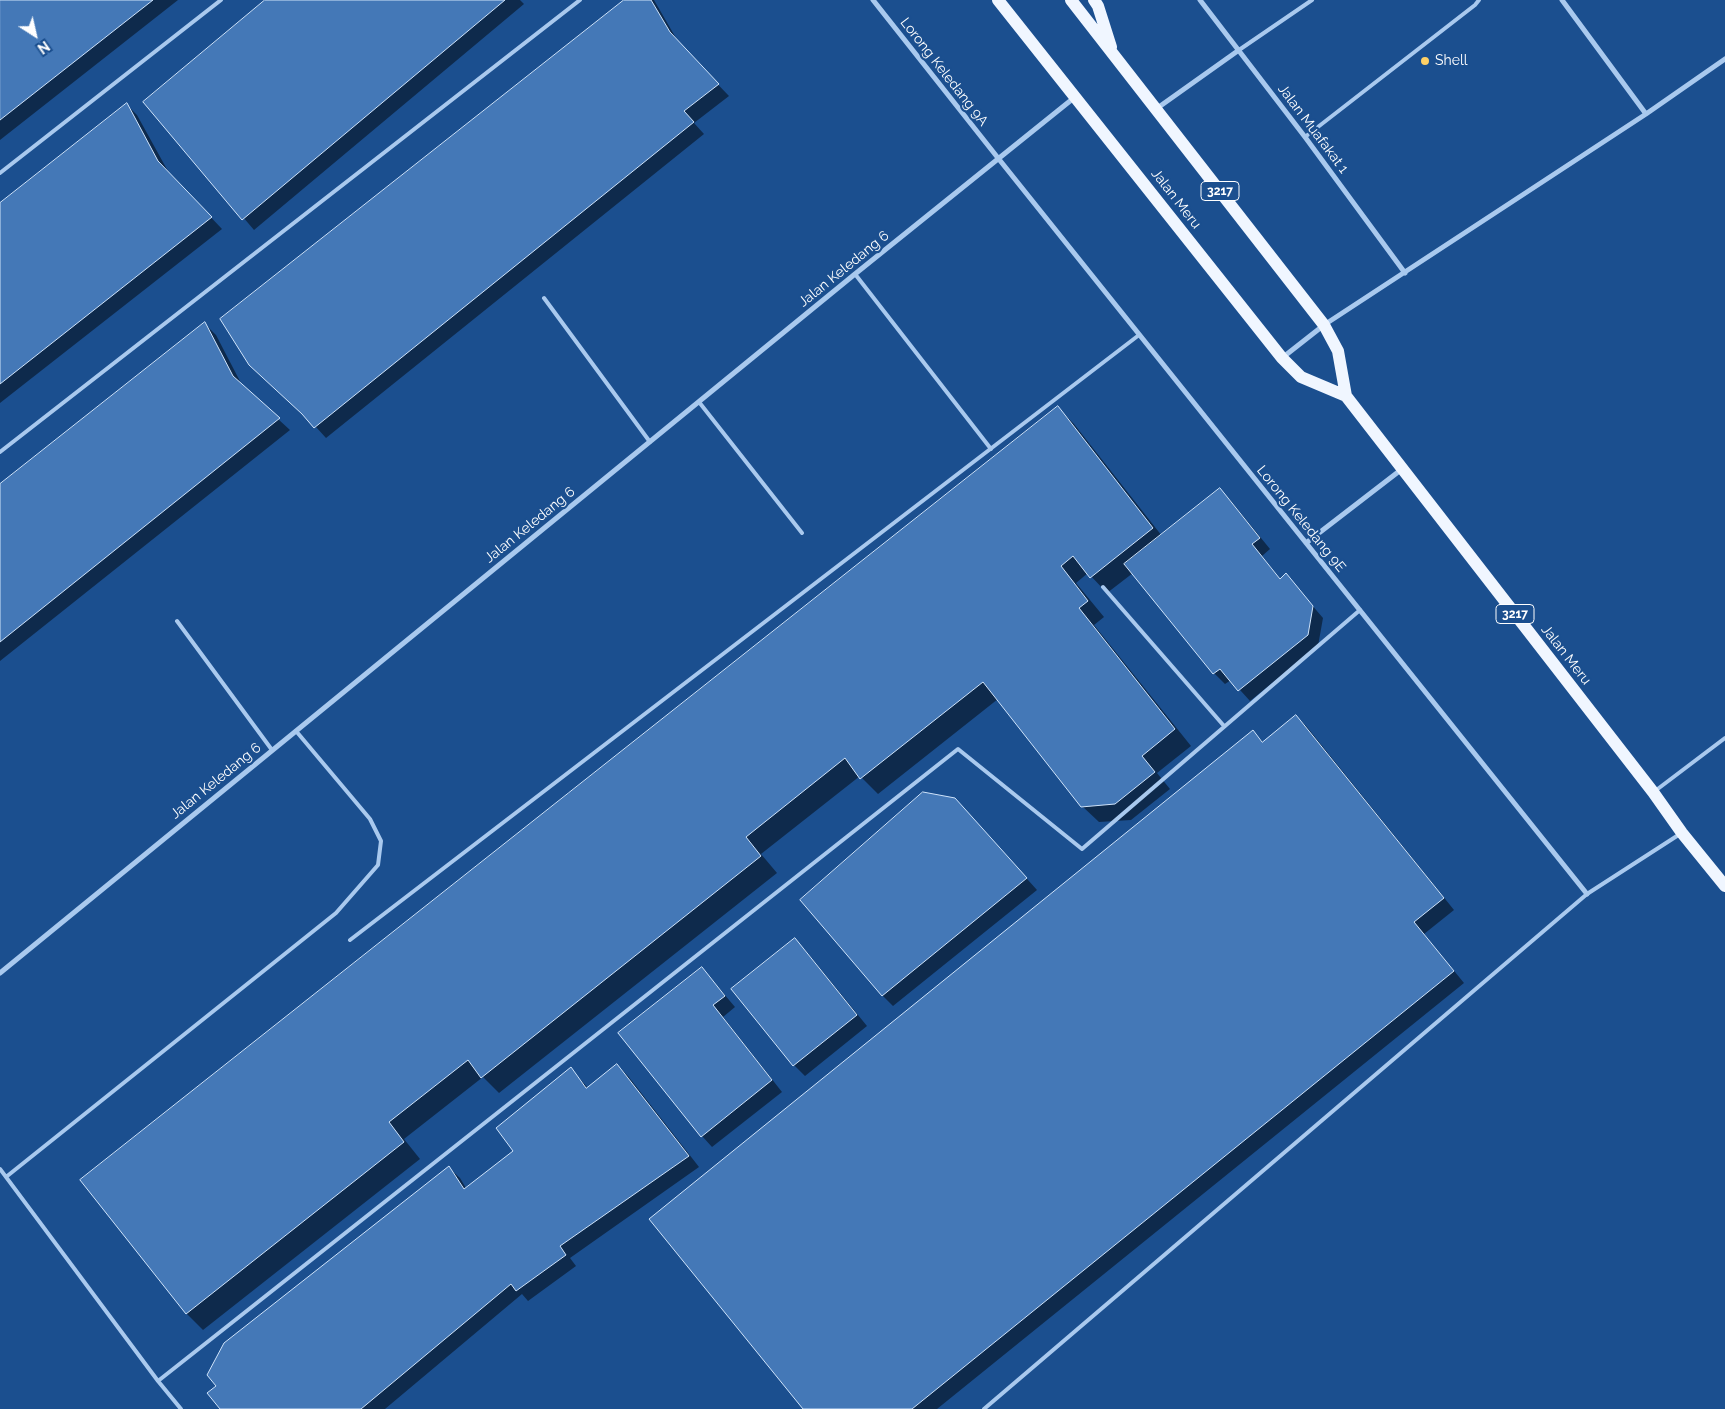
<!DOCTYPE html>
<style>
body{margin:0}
#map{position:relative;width:1725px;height:1409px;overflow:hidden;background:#1b4f8f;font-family:Raleway,sans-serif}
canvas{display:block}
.north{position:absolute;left:10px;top:10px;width:50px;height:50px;-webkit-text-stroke:4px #1b4f8f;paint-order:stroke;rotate:145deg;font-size:14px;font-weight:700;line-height:20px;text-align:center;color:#fff}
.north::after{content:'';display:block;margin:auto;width:18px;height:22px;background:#fff;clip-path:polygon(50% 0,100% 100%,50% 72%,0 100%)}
</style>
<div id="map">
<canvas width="1725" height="1409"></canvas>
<div class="north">N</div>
</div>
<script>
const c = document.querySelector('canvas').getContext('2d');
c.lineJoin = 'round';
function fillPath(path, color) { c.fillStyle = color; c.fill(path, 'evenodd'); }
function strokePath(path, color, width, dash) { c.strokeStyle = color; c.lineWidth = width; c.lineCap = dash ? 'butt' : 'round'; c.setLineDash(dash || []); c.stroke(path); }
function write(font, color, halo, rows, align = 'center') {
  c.font = font + ' Raleway,sans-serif'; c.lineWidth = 4.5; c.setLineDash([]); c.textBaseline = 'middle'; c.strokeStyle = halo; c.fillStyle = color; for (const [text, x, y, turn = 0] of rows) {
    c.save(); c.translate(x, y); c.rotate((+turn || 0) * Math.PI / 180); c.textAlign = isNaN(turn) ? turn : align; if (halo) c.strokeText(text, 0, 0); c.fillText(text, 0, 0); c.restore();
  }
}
fillPath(new Path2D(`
 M0,0H178L0,140Z
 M267,0H520L524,4L254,230L145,102Z
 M626,0H654L680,45L729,96L694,123L704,134L326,438L306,416Z
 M127,105L137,115L169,173L222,229L0,403V205Z
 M205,324L216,335L243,387L290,430L0,661V486Z
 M1058,408L1074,424L1162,536L1220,490L1230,500L1270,549L1262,556L1281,580L1286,575L1323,618L1318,646L1250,701L1231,680L1225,684L1214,673L1133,573L1107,593L1088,573L1076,583L1104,617L1094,625L1191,746L1157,773L1170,789L1131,820L1099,822L1082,806L998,699L878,794L860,776L761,854L777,873L499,1093L483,1077L404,1139L420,1159L203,1330L187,1314L82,1180Z
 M1296,716L1307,727L1454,910L1424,934L1464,983L937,1409H805L1253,732L1263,742Z
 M966,811L1037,890L893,1006L882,995Z
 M794,940L805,950L867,1026L805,1076L794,1065Z
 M702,968L735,1007L723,1017L782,1092L712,1147L702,1136Z
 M617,1065L628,1076L699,1167L570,1258L576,1266L528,1301L522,1294L385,1409H222L449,1168L460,1178L466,1188L514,1152L571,1069L588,1088Z`), '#0007');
const building = new Path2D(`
 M0,0H153L0,120Z
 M265,0H505L242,220L143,102Z
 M624,0H651L670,32L719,84L684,111L694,122L314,428L302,414L249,365L220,319Z
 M127,103L158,161L212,217L0,384V203Z
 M205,322L233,376L280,418L0,642V484Z
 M1058,406L1153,528L1090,578L1073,556L1061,566L1088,601L1079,608L1175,729L1142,756L1155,772L1115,804L1081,807L983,682L860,779L845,758L746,837L761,856L481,1078L468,1060L389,1122L404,1142L186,1314L80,1180Z
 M1220,488L1260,538L1252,544L1280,579L1286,573L1313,606L1308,635L1238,691L1220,669L1213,674L1124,564Z
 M1296,715L1444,898L1414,922L1454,971L912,1409H803L649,1219L1253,730L1262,742Z
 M923,792L955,798L1027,878L882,996L800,900Z
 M795,938L857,1015L793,1066L731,989Z
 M702,967L725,996L713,1005L772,1080L701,1137L618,1033Z
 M617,1064L689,1156L560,1246L566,1255L516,1291L511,1284L361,1409H220L207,1393L216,1386L207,1375L224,1343L449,1166L464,1189L513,1151L496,1128L571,1067L586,1088Z`);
fillPath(building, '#4478b7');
strokePath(building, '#cfe3fa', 1);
strokePath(new Path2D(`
 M1239,50L1312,0
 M1305,137L1475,5L1479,0
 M0,173L221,0
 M855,274L991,449
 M544,298L650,442
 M699,402L802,533
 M0,452L580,0
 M1103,587L1224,726
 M177,621L272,750
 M1655,791L1725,738
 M350,940L1139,335
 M0,1169L158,1381L958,749L1082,849L1360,610
 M6,1177L336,913L378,865L381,841L370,819L296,731
 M158,1381L181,1409
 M984,1409L1587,894L1680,834`), '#a9c9ee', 4);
strokePath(new Path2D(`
 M873,0L998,158L1587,894
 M1200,0L1305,137L1405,273
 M1562,0L1646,114
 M1156,109L1239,50
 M1282,358L1324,325L1646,114L1725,59
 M1306,543L1402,469
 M0,973L855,274L1075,97`), '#a9c9ee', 5);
strokePath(new Path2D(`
 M998,0L1282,358L1301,377L1346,396
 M1071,0L1324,325L1338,351L1346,396L1653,792L1682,833L1725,886
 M1094,0L1098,6L1111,47`), '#f0f6ff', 12);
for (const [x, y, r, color] of [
 [1425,61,5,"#ffd166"]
]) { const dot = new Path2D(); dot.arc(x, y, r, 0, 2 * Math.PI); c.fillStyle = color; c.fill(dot); strokePath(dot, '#1b4f8f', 2); }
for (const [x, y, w] of [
 [1220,191,38],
 [1515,614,38]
]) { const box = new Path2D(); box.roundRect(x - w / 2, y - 9.5, w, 19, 4); c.fillStyle = '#1b4f8f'; c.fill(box); strokePath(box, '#fff', 1); }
write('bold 12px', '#fff', null, [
 ["3217",1220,191],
 ["3217",1515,614]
]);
write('14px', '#fff', '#1b4f8f', [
 ["Shell",1435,61]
], 'left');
write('14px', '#fff', '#1b4f8f', [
 ["Lorong Keledang 9A",944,72,52],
 ["Jalan Muafakat 1",1313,129,53],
 ["Jalan Meru",1176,199,52],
 ["Jalan Keledang 6",844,269,-39],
 ["Lorong Keledang 9E",1301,519,51],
 ["Jalan Keledang 6",530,525,-39],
 ["Jalan Meru",1566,655,52],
 ["Jalan Keledang 6",216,781,-39]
]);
</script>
